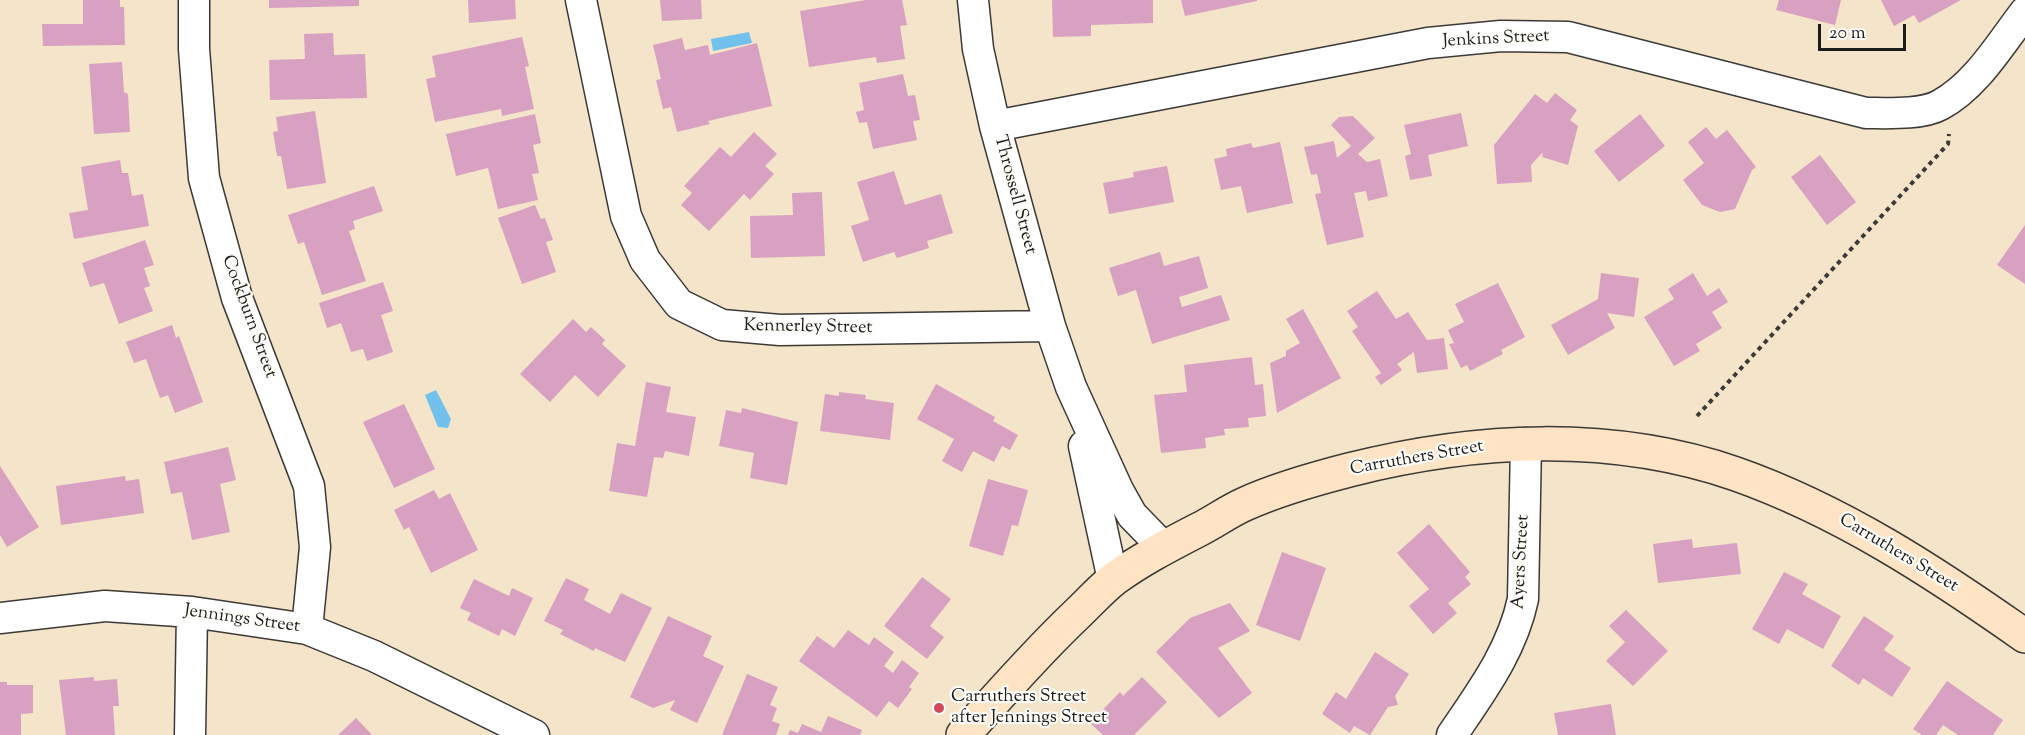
<!DOCTYPE html>
<style>
body{margin:0}
#map{position:relative;width:2025px;height:735px;overflow:hidden;background:#f3e4ca;font-family:"Sorts Mill Goudy",serif}
canvas{display:block}
.scale{position:absolute;left:1818px;top:24px;width:88px;height:27px;box-sizing:border-box;border:3px solid #1c1c1c;border-top:0;padding-left:8px;font-size:18px;line-height:21px;white-space:nowrap;color:#1c1c1c;-webkit-text-stroke:4px #fdfcf7;paint-order:stroke}
</style>
<div id="map">
<canvas width="2025" height="735"></canvas>
<div class="scale">20 m</div>
</div>
<script>
const c = document.querySelector('canvas').getContext('2d');
c.lineJoin = 'round';
function fillPath(path, color) { c.fillStyle = color; c.fill(path, 'evenodd'); }
function strokePath(path, color, width, dash) { c.strokeStyle = color; c.lineWidth = width; c.lineCap = dash ? 'butt' : 'round'; c.setLineDash(dash || []); c.stroke(path); }
function write(font, color, halo, rows, align = 'center') {
  c.font = font + ' "Sorts Mill Goudy",serif'; c.lineWidth = 4.5; c.setLineDash([]); c.textBaseline = 'middle'; c.strokeStyle = halo; c.fillStyle = color; for (const [text, x, y, turn = 0] of rows) {
    c.save(); c.translate(x, y); c.rotate((+turn || 0) * Math.PI / 180); c.textAlign = isNaN(turn) ? turn : align; if (halo) c.strokeText(text, 0, 0); c.fillText(text, 0, 0); c.restore();
  }
}
fillPath(new Path2D(`
 M749,32L752,43L713,51L711,39Z
 M436,390L451,419L448,428L438,427L425,395Z`), '#72c0ec');
fillPath(new Path2D(`
 M83,0H120V7H124L125,45L43,46L42,24H83Z
 M269,0H359V6L269,8Z
 M468,0H515L516,19L469,23Z
 M660,0H701L702,19L662,21Z
 M866,0H902L907,25L900,26L905,59L877,63L876,57L809,67L800,11Z
 M1052,0H1153V23L1091,25V36L1053,37Z
 M1181,0H1257V1L1185,16Z
 M1779,0H1841L1835,25L1776,10Z
 M1881,0H1961L1919,23L1914,15L1894,26Z
 M333,33L334,55L365,54L367,98L270,100L269,60L305,59L304,34Z
 M522,37L529,66L525,67L534,109L502,116L501,109L435,122L426,79L436,77L432,56Z
 M682,38L685,50L708,45L710,55L757,43L772,106L708,121L710,124L677,132L671,107L663,109L656,80L661,79L653,45Z
 M122,62L124,92L128,94L130,132L94,134L89,64Z
 M903,74L908,96L915,95L920,120L913,121L917,140L873,149L867,122L859,123L856,112L864,110L859,83Z
 M1555,93L1577,110L1570,120L1578,126L1568,165L1542,157L1543,152L1531,165L1532,182L1497,184L1494,145L1535,94L1547,103Z
 M315,111L326,183L287,189L281,156H277L273,132L278,131L276,117Z
 M1461,113L1468,146L1428,155L1432,176L1410,180L1405,156L1411,154L1404,125Z
 M535,114L541,143L533,145L539,173L532,174L538,200L498,209L488,168L456,176L446,134Z
 M1640,114L1665,146L1619,182L1594,151Z
 M1353,116L1375,138L1358,154L1367,162L1380,159L1388,196L1368,201L1366,191L1354,193L1364,237L1327,245L1315,194L1321,193L1317,174L1311,175L1304,147L1334,141L1337,158L1351,146L1331,125L1339,117Z
 M1706,127L1716,139L1727,130L1756,167L1752,170L1735,209L1720,212L1702,205L1683,180L1704,163L1688,142Z
 M754,132L777,154L765,166L774,174L750,200L744,194L709,231L681,205L692,193L684,186L720,147L731,157Z
 M1280,142L1293,203L1247,213L1241,186L1221,190L1214,159L1227,156L1226,149L1251,143L1253,148Z
 M1820,155L1856,202L1827,225L1791,177Z
 M120,160L122,173H128L132,196L143,194L149,226L74,239L69,213L88,210L81,167Z
 M1167,166L1174,202L1109,214L1103,183L1134,177L1133,172Z
 M894,171L905,205L941,194L953,233L927,241L929,248L897,258L894,252L863,262L851,226L869,220L857,182Z
 M374,186L383,211L353,221L355,229L349,231L366,281L322,295L304,242L298,244L288,215Z
 M822,192L825,256L751,258L750,216L793,215L792,193Z
 M535,205L541,219L545,218L553,240L546,242L556,272L522,284L498,218Z
 M2025,225V284L1997,265Z
 M145,240L154,265L144,268L150,286L144,288L153,311L119,324L104,283L90,287L82,263Z
 M1160,252L1164,266L1199,256L1208,288L1179,297L1182,307L1221,295L1230,320L1152,344L1136,290L1118,296L1109,268Z
 M1601,273L1639,278L1634,317L1607,313L1615,328L1568,355L1551,325L1598,299Z
 M1693,273L1707,296L1719,288L1728,302L1712,312L1722,328L1696,344L1700,351L1674,366L1644,317L1674,299L1668,289Z
 M383,282L393,311L381,315L393,352L367,361L363,349L351,352L341,323L327,328L319,303Z
 M1498,283L1525,337L1501,350L1503,354L1470,371L1467,365L1461,368L1449,344L1454,343L1448,330L1464,322L1455,304Z
 M1377,291L1396,319L1408,312L1427,340L1444,338L1448,369L1417,373L1414,352L1397,364L1402,370L1381,385L1375,377L1381,373L1352,331L1358,327L1347,311Z
 M1303,309L1341,378L1277,413L1270,363L1286,356V351L1300,343L1286,319Z
 M573,319L586,332L591,327L605,340L602,344L626,366L598,397L575,375L550,402L520,374Z
 M172,325L176,338L179,336L203,402L175,413L168,395L160,398L146,359L134,363L126,342Z
 M1252,357L1255,385L1263,384L1266,416L1248,418L1249,427L1224,429L1225,435L1205,438L1206,448L1161,453L1154,395L1187,392L1184,365Z
 M646,382L671,387L666,412L696,417L689,456L665,451L663,458L654,457L647,497L609,491L617,443L635,446Z
 M936,384L995,417L993,421L1018,435L1010,450L1002,446L994,462L973,451L962,472L942,461L954,439L917,419Z
 M839,392L866,395L865,399L894,403L890,440L820,431L825,394L839,396Z
 M404,404L435,469L394,488L363,422Z
 M742,408L798,422L787,485L750,478L754,453L719,446L726,410L741,413Z
 M228,447L236,480L220,484L230,532L192,540L182,492L171,494L164,462Z
 M0,466L39,527L7,547L0,535Z
 M125,476L126,481L139,479L144,513L61,525L56,486Z
 M988,479L1028,490L1018,526L1012,525L1003,556L969,546Z
 M434,490L439,499L450,493L478,550L431,573L409,527L404,530L394,510Z
 M1429,524L1470,572L1465,577L1471,584L1448,603L1457,613L1433,634L1409,606L1429,589L1397,553Z
 M1692,539L1693,548L1737,543L1741,574L1658,583L1653,544Z
 M1282,552L1326,568L1300,641L1256,625Z
 M1784,572L1808,584L1802,594L1841,616L1823,649L1787,629L1779,644L1752,629Z
 M922,577L951,599L930,626L944,637L927,659L884,626Z
 M566,578L589,589L584,600L610,614L621,593L652,608L625,662L595,648L594,651L560,634L563,630L544,621Z
 M474,579L509,596L512,588L533,598L515,636L502,629L499,636L467,620L471,613L460,608Z
 M1230,603L1250,631L1218,648L1252,693L1219,718L1156,652L1190,618Z
 M1626,610L1668,651L1633,686L1606,661L1625,642L1609,626Z
 M668,616L712,636L703,656L724,666L697,723L670,710L675,700L653,708L630,697Z
 M1864,616L1894,636L1884,650L1911,668L1892,697L1863,678L1859,685L1831,666Z
 M848,630L869,645L874,637L894,652L884,666L893,673L902,660L919,673L909,687L912,689L898,708L889,701L877,717L799,661L817,636L834,648Z
 M1375,652L1409,674L1395,696L1398,705L1388,707L1370,735L1354,726L1350,733L1322,714L1336,692L1346,699Z
 M747,674L778,687L770,705L777,708L772,721L780,724L776,735H722Z
 M94,677V681L117,679L119,706H113L115,735H66L59,680Z
 M1142,677L1167,702L1134,735H1103L1090,723L1120,692L1123,696Z
 M1947,681L2003,720L1993,735H1958L1943,725L1936,735H1922L1913,729Z
 M0,682H7V685H33V713L21,714V735H0Z
 M1611,704L1616,735H1558L1554,713Z
 M828,716L862,730L860,735H788L790,730L798,733L802,724L821,732Z
 M356,718L372,735H338Z`), '#d8a1c1');
const street = new Path2D(`
 M194,0V49L204,178L237,298L309,486L315,547L307,629
 M581,0L626,216L645,260L679,304L722,325L780,330L1050,326
 M973,0L978,49L995,126L1050,326L1071,387L1118,490L1132,515L1164,548
 M995,126L1428,43L1501,36L1568,37L1866,113C1887,113 1922,115 1940,105C1976,86 2001,43 2025,12
 M1084,446L1113,580
 M0,618L105,606L192,612L307,629L374,656L534,735
 M190,735L192,612
 M1452,735C1481,692 1512,651 1523,599L1526,443`);
const secondary = new Path2D(`
 M963,735C1000,695 1035,654 1075,616C1088,604 1100,590 1114,579C1140,560 1169,545 1198,530C1214,522 1229,511 1245,504C1278,489 1314,479 1349,470C1475,438 1611,431 1736,474C1841,511 1934,572 2025,636`);
strokePath(street, '#3c3a36', 33);
strokePath(secondary, '#3c3a36', 36);
strokePath(new Path2D(`
 M1697,416L1948,144L1949,134`), '#3c3a36', 4, [4.5, 4.5]);
strokePath(street, '#fff', 30);
strokePath(secondary, '#fee4c5', 33);
for (const [x, y, r, color] of [
 [939,708,6,"#d1495b"]
]) { const dot = new Path2D(); dot.arc(x, y, r, 0, 2 * Math.PI); c.fillStyle = color; c.fill(dot); strokePath(dot, '#fdfcf7', 2); }
write('18px', '#1c1c1c', '#fdfcf7', [
 ["Jenkins Street",1496,40,-3],
 ["Throssell Street",1014,195,75],
 ["Cockburn Street",248,317,70],
 ["Kennerley Street",808,328,1],
 ["Carruthers Street",1417,459,-10],
 ["Carruthers Street",1898,554,31],
 ["Ayers Street",1522,562,-87],
 ["Jennings Street",242,620,8]
]);
write('18px', '#1c1c1c', '#fdfcf7', [
 ["Carruthers Street",951,698],
 ["after Jennings Street",951,719]
], 'left');
</script>
